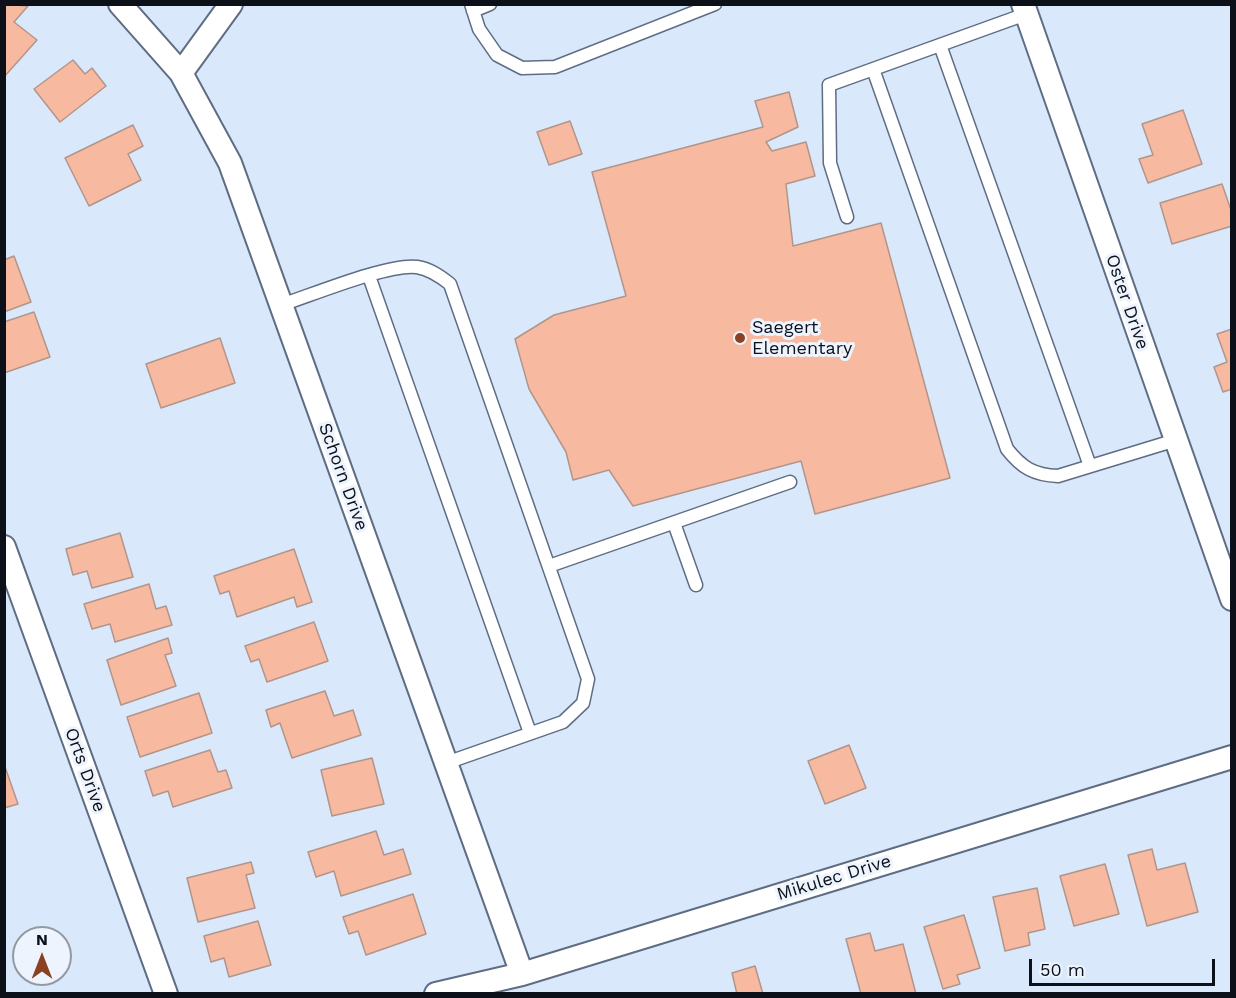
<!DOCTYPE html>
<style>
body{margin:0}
#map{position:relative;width:1236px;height:998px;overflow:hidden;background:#dae8fc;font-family:"Work Sans",sans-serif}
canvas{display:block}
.frame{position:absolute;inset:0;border:6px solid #0b1019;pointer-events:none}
.north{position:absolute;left:12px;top:926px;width:60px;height:60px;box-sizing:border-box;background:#eef4fe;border:2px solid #9399a2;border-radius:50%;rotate:0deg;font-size:16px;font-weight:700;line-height:24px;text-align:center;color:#0b1019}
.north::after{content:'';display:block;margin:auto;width:21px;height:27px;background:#894121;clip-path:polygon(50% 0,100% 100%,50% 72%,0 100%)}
.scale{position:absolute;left:1029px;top:959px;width:186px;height:27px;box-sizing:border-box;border:3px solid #0b1019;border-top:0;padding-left:8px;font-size:18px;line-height:21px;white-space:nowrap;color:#0b1019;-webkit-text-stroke:4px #eef4fe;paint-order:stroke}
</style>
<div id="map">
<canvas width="1236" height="998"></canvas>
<div class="frame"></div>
<div class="north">N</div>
<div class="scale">50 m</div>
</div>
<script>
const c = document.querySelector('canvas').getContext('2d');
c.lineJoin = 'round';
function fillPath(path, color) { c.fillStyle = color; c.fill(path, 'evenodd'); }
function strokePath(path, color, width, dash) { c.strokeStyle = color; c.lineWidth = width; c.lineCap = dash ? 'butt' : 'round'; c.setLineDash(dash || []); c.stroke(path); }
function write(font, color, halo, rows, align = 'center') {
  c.font = font + ' "Work Sans",sans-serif'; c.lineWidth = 6; c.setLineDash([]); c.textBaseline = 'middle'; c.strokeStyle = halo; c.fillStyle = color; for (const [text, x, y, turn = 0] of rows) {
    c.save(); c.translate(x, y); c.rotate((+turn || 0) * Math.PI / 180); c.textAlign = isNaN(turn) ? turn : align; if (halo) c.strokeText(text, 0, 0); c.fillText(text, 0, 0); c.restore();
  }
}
const building = new Path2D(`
 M4,4L28,6L14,22L37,40L4,77Z
 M73,60L85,74L92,68L106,86L60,122L34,89Z
 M789,92L798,127L766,142L772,151L806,142L815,176L786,184L793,246L881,223L950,478L815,514L801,461L633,506L609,470L573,480L566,452L529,389L515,339L554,315L626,296L592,172L763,127L755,101Z
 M1183,110L1202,164L1148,183L1139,159L1153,155L1142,124Z
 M570,121L582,154L549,165L537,132Z
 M133,125L143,146L128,154L141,180L89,206L65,158Z
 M1222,184L1232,213V226L1172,244L1160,203Z
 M14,256L31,302L4,312V260Z
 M34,312L50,357L4,373V322Z
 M1232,329V389L1223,392L1214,367L1227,362L1217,334Z
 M220,338L235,383L161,408L146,364Z
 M120,533L133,577L92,588L87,571L73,575L66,549Z
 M294,549L312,602L297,607L294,597L237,617L229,591L220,594L214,576Z
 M149,584L156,609L166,606L172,625L115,642L110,624L92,629L84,604Z
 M314,622L328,661L267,682L259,659L251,662L245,646Z
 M168,638L172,653L165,655L176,686L121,705L107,660Z
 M325,691L334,716L353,710L361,735L292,758L280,723L271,727L266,710Z
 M199,693L212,733L140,757L127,717Z
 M849,745L866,788L825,804L808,761Z
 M210,750L218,772L226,770L232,788L173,807L168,791L153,796L145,771Z
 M372,758L384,804L332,816L321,770Z
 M4,764L18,804L4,808Z
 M376,831L384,855L403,849L411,874L341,896L334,871L316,877L308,852Z
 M1152,849L1157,870L1185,863L1198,912L1147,926L1128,855Z
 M251,862L254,873L246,875L255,908L198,922L187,878Z
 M1105,864L1119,914L1074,926L1060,876Z
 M1037,888L1045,929L1028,933L1030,945L1005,951L993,897Z
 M413,894L426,934L366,955L358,931L349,934L343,917Z
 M964,915L980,968L957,975L960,984L943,989L924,927Z
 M258,921L271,965L229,977L224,958L211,962L204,936Z
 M870,933L875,951L903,944L916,994H861L846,939Z
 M755,966L763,994H737L732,973Z`);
fillPath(building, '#f7baa1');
strokePath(building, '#b2958a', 1.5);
const lane = new Path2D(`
 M471,4L479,29L497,55L522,68L555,67L715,4
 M473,11L490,4
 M940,45L1090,466
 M873,69L1007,449C1022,468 1034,475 1058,476L1176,440
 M847,217L830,163L829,85L1026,14
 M369,276L530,733
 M281,305C312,295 389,263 417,267C430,269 440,276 450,284L588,679L583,703L563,722L446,763
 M674,523L696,585
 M549,566L790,482`);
const street = new Path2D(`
 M120,4L181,73L230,163L522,974
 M1023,4L1232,599
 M181,73L231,4
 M4,547L166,994
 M436,994L522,974L1232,757`);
strokePath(lane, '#5e6d83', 15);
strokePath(street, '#5e6d83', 26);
strokePath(lane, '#fff', 12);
strokePath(street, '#fff', 22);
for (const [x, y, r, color] of [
 [740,338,6,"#894121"]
]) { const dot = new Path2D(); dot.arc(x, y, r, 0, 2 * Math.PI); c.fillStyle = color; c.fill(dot); strokePath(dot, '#eef4fe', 2); }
write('18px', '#0b1019', '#eef4fe', [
 ["Oster Drive",1127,302,71],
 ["Schorn Drive",343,477,70],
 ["Orts Drive",85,770,70],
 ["Mikulec Drive",834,878,-17]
]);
write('18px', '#0b1019', '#eef4fe', [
 ["Saegert",752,328],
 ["Elementary",752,349]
], 'left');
</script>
